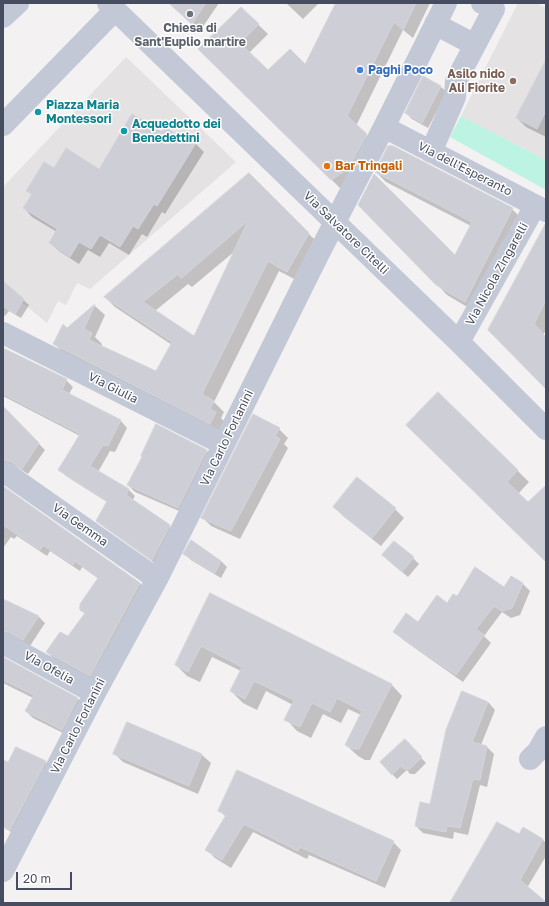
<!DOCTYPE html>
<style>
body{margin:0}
#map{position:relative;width:549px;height:906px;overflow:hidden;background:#f3f1f1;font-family:"Golos Text",sans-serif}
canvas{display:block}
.frame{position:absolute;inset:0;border:4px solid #474d60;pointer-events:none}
.scale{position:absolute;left:16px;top:872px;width:56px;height:18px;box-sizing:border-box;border:2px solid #474d60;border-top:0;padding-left:5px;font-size:12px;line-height:14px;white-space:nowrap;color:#474d60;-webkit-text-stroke:3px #fff;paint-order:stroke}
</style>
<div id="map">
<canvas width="549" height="906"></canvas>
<div class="frame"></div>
<div class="scale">20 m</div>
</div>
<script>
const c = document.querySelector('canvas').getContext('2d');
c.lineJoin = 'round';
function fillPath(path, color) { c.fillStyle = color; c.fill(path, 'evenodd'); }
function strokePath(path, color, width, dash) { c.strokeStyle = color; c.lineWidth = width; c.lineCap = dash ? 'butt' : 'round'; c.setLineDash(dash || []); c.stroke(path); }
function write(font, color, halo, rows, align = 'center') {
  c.font = font + ' "Golos Text",sans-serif'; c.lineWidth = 3; c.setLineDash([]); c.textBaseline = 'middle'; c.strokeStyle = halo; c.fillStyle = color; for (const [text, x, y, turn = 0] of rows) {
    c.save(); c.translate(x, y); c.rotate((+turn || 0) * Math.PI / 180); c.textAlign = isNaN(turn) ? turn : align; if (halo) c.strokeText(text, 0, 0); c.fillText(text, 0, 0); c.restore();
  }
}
fillPath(new Path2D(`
 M518,3H536L546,8V160L461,116Z
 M126,57L236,162L90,289L77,283L66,305L58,301L47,323L24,304L10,299L3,307V187Z`), '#e4e2e2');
fillPath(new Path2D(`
 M461,116L546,160V190L450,137Z`), '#bdf3e2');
fillPath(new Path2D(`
 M170,3H219L200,31Z
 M286,3H319L303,19Z
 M337,3H430L413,38L403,30L356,126L375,144L341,189L200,49L241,8L268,34L249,53L268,71L305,65Z
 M546,62V137L526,127L517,118Z
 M424,78L441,87L447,92L428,128L412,119L406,113Z
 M162,133L180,138L195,143L204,152L165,214L162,212L147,237L142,234L129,255L109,243L100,257L88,250L79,264L59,251L50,243L57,232L32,217L24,208L32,195L27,190L54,169L99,170Z
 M390,145L512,209L522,219L474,311L447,295L437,284L455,257L471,226L386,182L376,172Z
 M249,174L319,244L298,281L279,271L214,402L224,412L221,418L226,423L221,433L65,354L54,344L67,330L95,306L105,315L95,337L102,344L101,347L156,373L172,345L115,307L105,297ZM235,251L195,337L155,311L188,284L192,287Z
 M546,225V330L543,335L546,338V388L490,330Z
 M3,282L29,305L21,318L9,311L5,316L3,315Z
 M3,349L66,380L73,387L69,394L121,421L127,428L115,452L110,451L98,472L129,490L135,496L132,501L169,526L176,533L159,566L104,527L97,521L107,502L66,476L59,470L80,436L3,396Z
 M438,393L529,482L518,494L528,504L546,499V560Z
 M3,407L45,450L28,474L17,467L12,465L3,467Z
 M253,416L279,429L288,438L284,444L288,448L240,539L211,526L203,518Z
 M207,451L214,458L186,514L135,492L128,485L143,457Z
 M3,487L140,583L146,590L97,682L54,659L47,652L69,637L85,614L79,608L99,579L82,567L80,571L50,551L47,556L17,536L14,539L11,537L3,548Z
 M334,507L395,509L404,518L381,546L343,516Z
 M185,554L221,561L227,567L221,578L191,560Z
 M413,558L419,564L408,577L389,561Z
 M522,583L530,591L520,615L511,618L502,612L484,636L491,643L463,682L402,639L395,631L418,623L447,604Z
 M210,594L391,684L402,696L370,760H365L358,756L346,745L361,715L348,709L341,723L323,714L311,738L297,731L286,719L293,705L266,691L257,710L243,703L231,691L241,671L212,657L200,682L187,676L176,665Z
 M3,599L4,601L39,617L45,623L30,646L3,639Z
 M3,658L78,699L84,705L69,736L33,718L26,711L33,698L3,683Z
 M488,702L495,710L481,745L486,746L494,754L487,787L480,785L468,835L454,832L453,839L423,833L416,826L431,805Z
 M405,741L426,763L415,774H410L407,770L397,779L392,774Z
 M114,753L202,755L211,763L198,794L123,762Z
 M3,761L8,763L45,762L51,768L16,835L3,827Z
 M219,810L393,842L401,850L385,888L309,855L307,859L253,832L231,868L215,858L206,849L226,817Z
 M523,828L543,840L546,843V856L518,903H452L519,835Z`), '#0003');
const building = new Path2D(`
 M169,3H206L192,24Z
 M336,3H416L403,30L394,22L347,116L367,134L348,169L331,180L198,49L241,7L259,24L240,43L268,70L290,49L305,64Z
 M546,60V111L537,129L516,118Z
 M423,76L441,86L422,123L405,113Z
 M132,114L162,132L165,127L179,136L181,134L196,143L157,206L154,204L138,229L133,226L120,247L100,235L91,249L79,242L70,257L49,243L57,229L23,208L32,194L26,191L44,162L54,168L66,148L99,169Z
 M388,146H393L513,208L465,302L436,285L358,205L374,174L455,255L472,222L375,172Z
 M249,173L309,233L287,272L268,261L202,394L214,401L210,409L216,412L210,424L53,344L63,324L67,328L95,304L84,329L92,333L89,340L156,371L172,342L104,297ZM248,221L194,336L143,302L178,274L181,278Z
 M546,223V300L534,324L546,337V389L488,330Z
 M3,281L24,299L15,314L3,306Z
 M3,348L67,379L62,390L121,420L108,446L103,445L90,466L129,489L126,495L170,525L152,560L96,521L107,501L80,484L58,470L80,434L3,394Z
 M438,392L518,470L507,482L528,502L546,485V562L406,425Z
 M3,406L39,443L22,469L10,461L3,459Z
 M253,414L280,428L275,436L280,439L231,531L201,518Z
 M156,424L207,450L178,508L127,485L142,457L141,456Z
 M357,477L396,508L372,538L333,507Z
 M3,486L140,583L90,676L46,652L60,632L68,636L85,613L80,610V604L98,578L75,561L73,565L43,545L40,550L3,525Z
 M191,540L221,561L215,573L183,554Z
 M394,541L414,557L402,572L382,555Z
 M475,567L504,587L511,576L523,583L512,608L502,611L494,606L476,629L484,635L456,675L393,632L406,613L418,622L437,595L447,603L453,594L457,596Z
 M210,593L392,684L359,749H353L345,745L362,711L337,698L330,712L312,703L300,727L284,720L294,700L254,681L245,699L230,691L242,667L201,646L188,672L175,665Z
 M3,599L39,616L23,640L9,632L3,631Z
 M3,657L78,698L62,730L25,711L34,695L3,680Z
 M462,691L488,702L472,742L487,746L480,780L473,779L460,828L447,826L446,832L415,826L420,802L430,804L446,730Z
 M127,722L202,754L189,786L113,754Z
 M405,739L422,757L410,769H404L401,766L392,775L380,762Z
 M16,747L46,761L10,830L3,826V760L8,762Z
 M237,770L394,841L376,881L300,847L298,851L244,824L222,860L205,850L226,815L218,811Z
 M497,822L519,834L523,827L543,839L520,880L546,902V903H450Z`);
fillPath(building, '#cdced6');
strokePath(building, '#d4d4dc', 1);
strokePath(new Path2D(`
 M108,3L459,342L546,429
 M3,17L18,3
 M435,24L475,45L494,9L482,3
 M3,125L115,10
 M384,127L546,211
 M431,152L455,97L456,81L475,45
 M3,333L223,444
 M459,342L535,206
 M3,471L157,579
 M3,643L95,693
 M530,759L538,751L546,737
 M3,871L95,693L157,579L318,255L384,127L446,3`), '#c3c8d6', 22);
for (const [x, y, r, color] of [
 [190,14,4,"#6b7280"],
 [360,70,4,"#3f7fe0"],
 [513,81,4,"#8d6e63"],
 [38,112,4,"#0f9aa8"],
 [124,131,4,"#0f9aa8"],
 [327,166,4,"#e8710a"]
]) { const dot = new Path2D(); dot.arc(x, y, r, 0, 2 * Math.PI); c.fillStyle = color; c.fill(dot); strokePath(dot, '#fff', 1.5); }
write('bold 12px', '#5b616d', '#fff', [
 ["Chiesa di",190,28],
 ["Sant'Euplio martire",190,42]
]);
write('bold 12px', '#366cbe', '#fff', [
 ["Paghi Poco",368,70]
], 'left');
write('bold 12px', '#785e54', '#fff', [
 ["Asilo nido",505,74],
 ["Ali Fiorite",505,88]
], 'right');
write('bold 12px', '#0d838f', '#fff', [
 ["Piazza Maria",46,105],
 ["Montessori",46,119],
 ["Acquedotto dei",132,124],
 ["Benedettini",132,138]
], 'left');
write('bold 12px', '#c56008', '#fff', [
 ["Bar Tringali",335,166]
], 'left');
write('12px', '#474d60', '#fff', [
 ["Via dell'Esperanto",465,169,27],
 ["Via Salvatore Citelli",346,233,44],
 ["Via Nicola Zingarelli",497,274,-61],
 ["Via Giulia",113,388,27],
 ["Via Carlo Forlanini",227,438,-64],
 ["Via Gemma",80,525,35],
 ["Via Ofelia",49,668,29],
 ["Via Carlo Forlanini",78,726,-63]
]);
</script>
